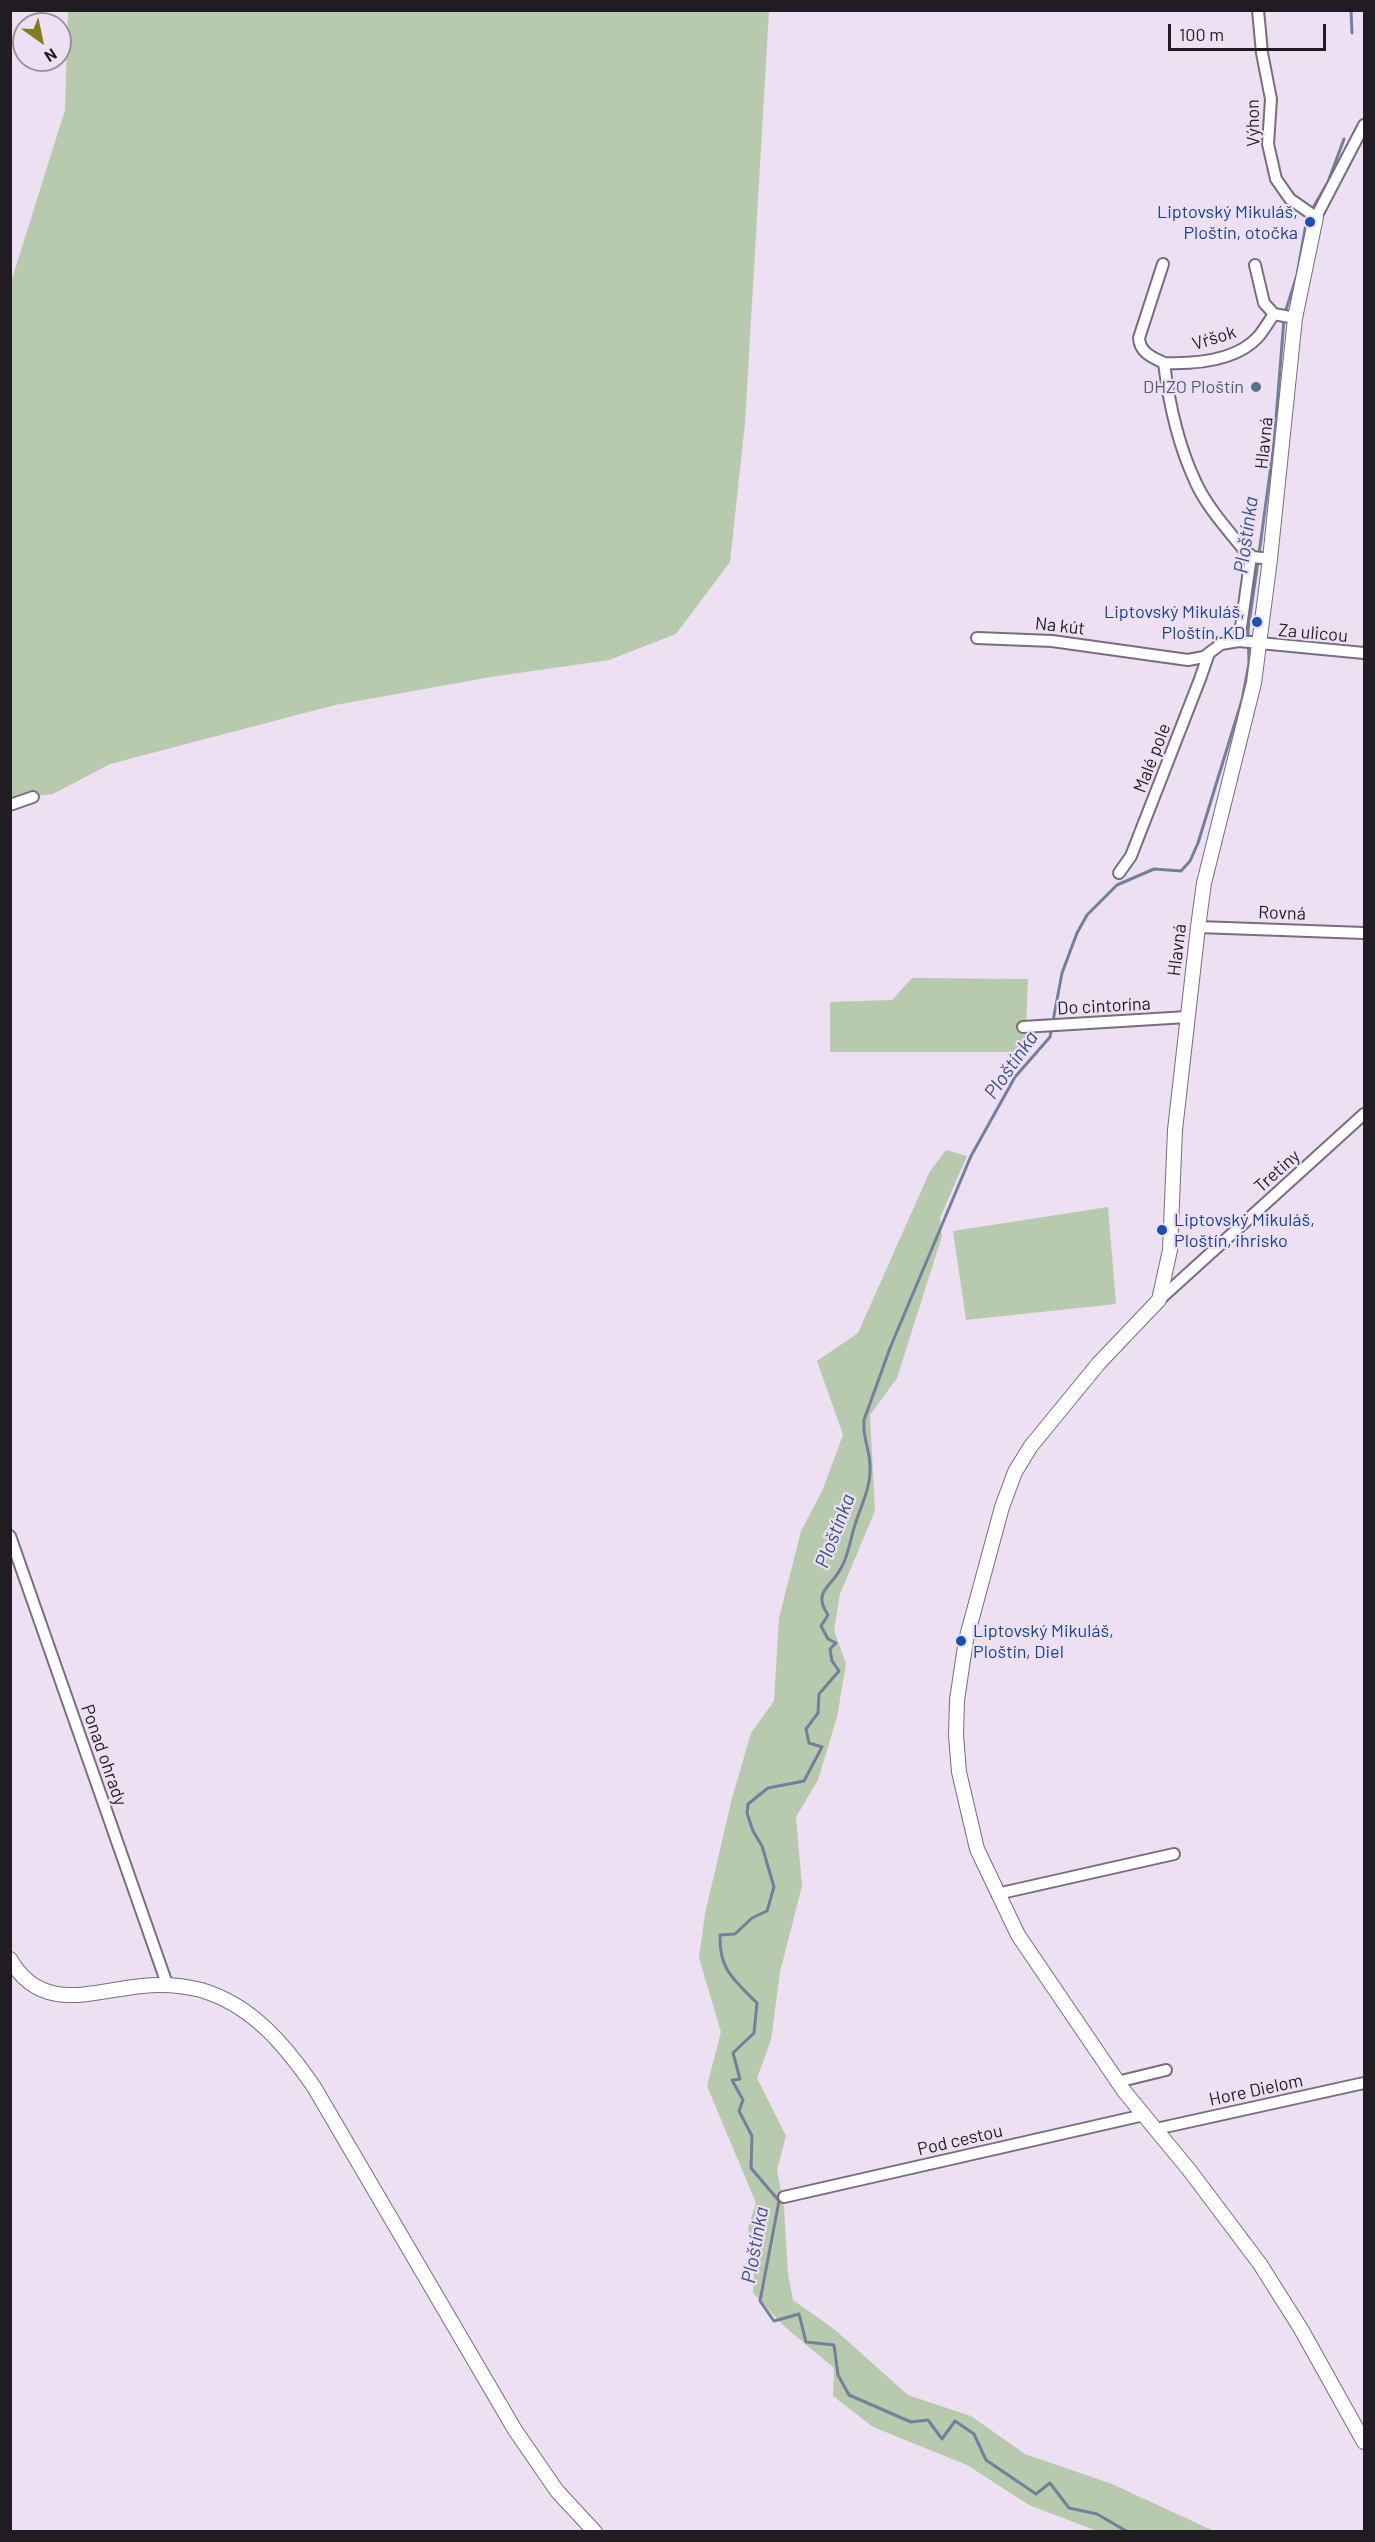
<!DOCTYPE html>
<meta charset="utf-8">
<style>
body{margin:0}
#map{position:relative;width:1375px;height:2542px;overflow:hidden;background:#ece0f2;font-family:Barlow,sans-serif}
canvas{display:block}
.frame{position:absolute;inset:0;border:12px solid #201c22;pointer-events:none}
.north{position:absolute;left:12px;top:12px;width:60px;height:60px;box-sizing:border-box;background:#ece0f2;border:2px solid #9a929f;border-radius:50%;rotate:147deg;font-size:16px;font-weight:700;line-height:24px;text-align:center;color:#201c22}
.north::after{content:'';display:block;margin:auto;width:21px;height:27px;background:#867b20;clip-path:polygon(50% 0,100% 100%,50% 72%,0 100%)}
.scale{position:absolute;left:1168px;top:24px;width:158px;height:27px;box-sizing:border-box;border:3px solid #201c22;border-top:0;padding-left:8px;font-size:18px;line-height:21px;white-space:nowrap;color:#201c22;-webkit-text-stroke:4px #ece0f2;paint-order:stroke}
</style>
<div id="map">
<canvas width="1375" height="2542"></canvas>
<div class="frame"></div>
<div class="north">N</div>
<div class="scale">100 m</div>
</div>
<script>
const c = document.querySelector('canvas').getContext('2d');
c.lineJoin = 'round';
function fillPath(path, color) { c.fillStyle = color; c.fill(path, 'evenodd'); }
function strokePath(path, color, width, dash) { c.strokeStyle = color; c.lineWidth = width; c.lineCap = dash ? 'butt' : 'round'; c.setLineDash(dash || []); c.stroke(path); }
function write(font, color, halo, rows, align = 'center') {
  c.font = font + ' Barlow,sans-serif'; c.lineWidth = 4.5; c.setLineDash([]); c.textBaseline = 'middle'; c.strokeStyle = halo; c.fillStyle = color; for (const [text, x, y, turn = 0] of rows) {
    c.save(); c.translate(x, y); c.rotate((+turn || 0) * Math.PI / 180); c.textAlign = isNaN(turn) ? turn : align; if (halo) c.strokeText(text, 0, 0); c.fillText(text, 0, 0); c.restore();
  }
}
fillPath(new Path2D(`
 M68,11H769L745,423L730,562L676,634L609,660L491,677L335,705L110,764L53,794L11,798V282L65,110Z
 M912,978L1028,979L1025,1052H830V1002L892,1000Z
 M946,1150L967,1156L940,1218L942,1236L897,1378L870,1415L875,1511L840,1594L834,1630L846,1664L837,1717L818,1780L796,1817L802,1886L780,1972L771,2040L757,2078L786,2136L777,2170L784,2208L788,2274L793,2300L834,2329L908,2395L971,2416L1025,2454L1112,2484L1214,2531H1097L1029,2505L967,2465L873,2427L833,2396L834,2368L785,2327L753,2293L754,2269L748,2228L756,2203L707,2086L721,2032L699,1958L705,1914L732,1798L751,1733L774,1701L779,1618L801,1531L822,1491L843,1435L817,1361L858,1333L930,1171Z
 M1108,1207L1116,1304L966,1320L953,1231Z`), '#b7caad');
strokePath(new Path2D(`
 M1351,10L1352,33
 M1314,206L1328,182L1344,139
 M1285,313L1297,275L1307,218
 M1259,554L1274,443L1284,319
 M1132,2532L1126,2531L1097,2514L1069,2508L1050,2483L1036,2494L986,2460L974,2434L955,2421L942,2439L928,2420L911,2422L849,2395L838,2375L834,2345L806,2342L799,2314L774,2321L760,2301L779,2201L751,2168L752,2136L739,2111L743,2100L732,2080L740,2079L733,2053L754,2033L757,2003C734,1980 719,1970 720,1935L735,1934L752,1918L767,1911L774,1887L762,1846L753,1831L747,1813L748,1804L768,1788L804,1781L822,1747L809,1743L806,1729L818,1713L819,1694L839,1671L832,1661L830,1649L836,1643L828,1639L821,1626L828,1615C812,1591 831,1588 841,1568C848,1557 850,1541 854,1528C860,1507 871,1489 870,1466C870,1450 862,1436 864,1420L890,1348L971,1156L1015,1077L1050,1037L1062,973L1077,933L1087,915L1117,885L1154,869L1181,871L1190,861L1198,843L1242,700L1249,663L1248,630L1258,561`), '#737f9c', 3);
const street = new Path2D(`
 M1258,10L1262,53L1271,99L1268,144L1276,179L1290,199L1316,217L1364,125
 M1163,264L1139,338C1140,353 1152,357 1164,363C1169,404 1178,445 1196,483C1207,507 1228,530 1244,550L1253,557L1270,559
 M1255,265L1264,303L1274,314
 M1164,363C1194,364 1236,361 1258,337C1264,330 1269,321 1274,314L1295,318
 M977,638L1052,641L1188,660L1204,657L1221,644L1239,641L1364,653
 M1239,641L1251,556
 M10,805L33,797
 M1119,873L1131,856L1200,679L1209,653
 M1198,927L1364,933
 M1023,1027L1187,1017
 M1159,1300L1364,1114
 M10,1536L167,1984
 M997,1894L1174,1854
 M1117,2082L1166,2070
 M1156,2129L1364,2083
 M784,2197L1144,2115`);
const secondary = new Path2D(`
 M1316,217L1295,318L1270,559L1254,683L1204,883L1198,927L1175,1130L1170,1250L1159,1300L1099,1363L1031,1446L1015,1472L1002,1507L966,1640L957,1700L956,1735L959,1772L977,1849L1018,1935L1124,2091L1190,2171L1260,2264L1301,2329L1364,2442
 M10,1959C41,2014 92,1991 142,1986C162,1984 181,1985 201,1990C252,2005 285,2045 314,2087L515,2430L557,2491L595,2532`);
strokePath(street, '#786e7e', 14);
strokePath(secondary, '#786e7e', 16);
strokePath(street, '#fff', 10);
strokePath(secondary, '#fff', 14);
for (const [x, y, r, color] of [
 [1310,222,6,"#1a4fb4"],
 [1256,387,6,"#5c6f8a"],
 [1257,622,6,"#1a4fb4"],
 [1162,1230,6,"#1a4fb4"],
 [961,1641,6,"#1a4fb4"]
]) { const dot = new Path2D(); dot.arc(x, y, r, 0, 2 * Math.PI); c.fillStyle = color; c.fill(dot); strokePath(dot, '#ece0f2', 2); }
write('18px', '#201c22', '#ece0f2', [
 ["Výhon",1253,123,-91],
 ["Vŕšok",1214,338,-17],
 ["Hlavná",1264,443,-84],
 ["Na kút",1060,626,6],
 ["Za ulicou",1313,633,5],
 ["Malé pole",1152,758,-69],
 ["Rovná",1282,913,2],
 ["Hlavná",1177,950,-83],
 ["Do cintorína",1104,1006,-3],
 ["Tretiny",1277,1171,-42],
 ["Ponad ohrady",104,1755,71],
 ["Hore Dielom",1256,2090,-12],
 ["Pod cestou",960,2140,-13]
]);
write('18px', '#164399', '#ece0f2', [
 ["Liptovský Mikuláš,",1298,212],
 ["Ploštín, otočka",1298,233],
 ["Liptovský Mikuláš,",1245,612],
 ["Ploštín, KD",1245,633],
 ["Liptovský Mikuláš,",1174,1220,"left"],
 ["Ploštín, ihrisko",1174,1241,"left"],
 ["Liptovský Mikuláš,",973,1631,"left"],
 ["Ploštín, Diel",973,1652,"left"]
], 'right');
write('18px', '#4e5e75', '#ece0f2', [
 ["DHZO Ploštín",1244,387]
], 'right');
write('italic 20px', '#3b5286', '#ece0f2', [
 ["Ploštínka",1246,535,-82],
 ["Ploštínka",1011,1065,-55],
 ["Ploštínka",835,1531,-69],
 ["Ploštínka",755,2245,-80]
]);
</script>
